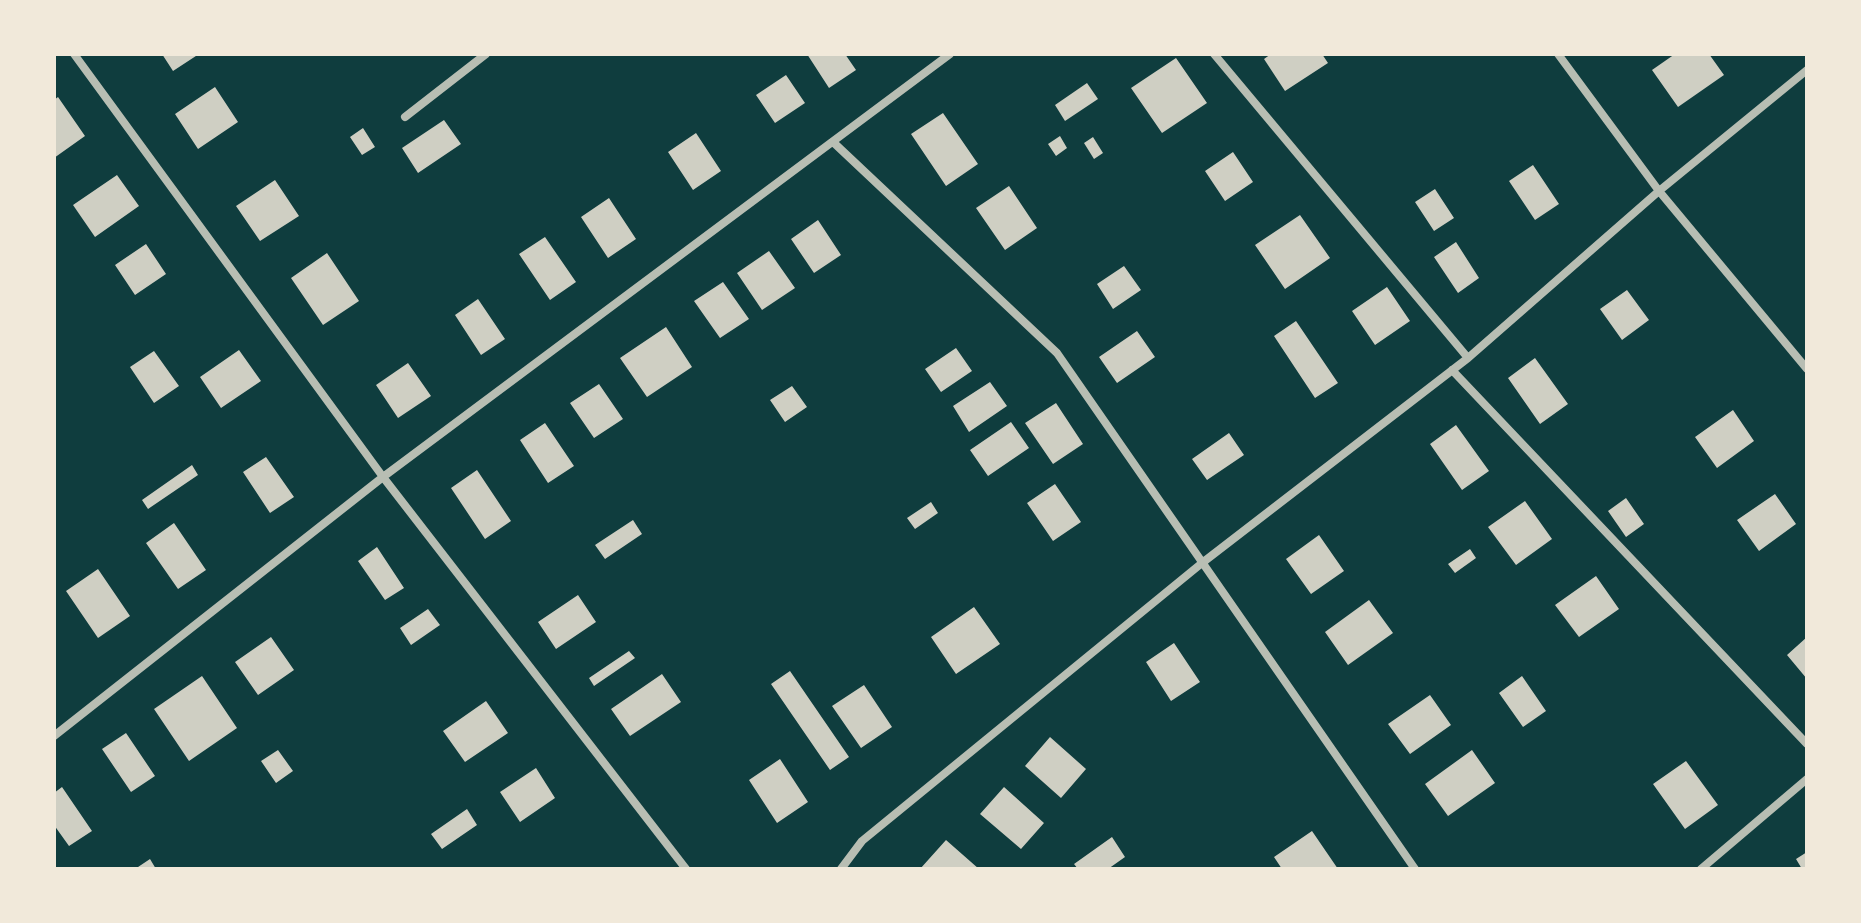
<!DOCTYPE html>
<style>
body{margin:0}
#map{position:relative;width:1861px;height:923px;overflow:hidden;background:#0f3d3e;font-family:"Open Sans",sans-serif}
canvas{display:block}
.frame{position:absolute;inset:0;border:56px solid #f1e9da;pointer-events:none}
</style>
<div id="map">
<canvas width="1861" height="923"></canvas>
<div class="frame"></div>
</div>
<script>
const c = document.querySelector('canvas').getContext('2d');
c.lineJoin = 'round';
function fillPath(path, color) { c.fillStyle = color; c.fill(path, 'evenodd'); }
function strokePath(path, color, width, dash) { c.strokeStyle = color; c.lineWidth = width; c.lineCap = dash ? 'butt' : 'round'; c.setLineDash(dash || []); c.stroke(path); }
fillPath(new Path2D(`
 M162,54H199L173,71Z
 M807,54H845L856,70L829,88Z
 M1271,54H1322L1328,63L1285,91L1264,59Z
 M1675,54H1709L1724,75L1678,107L1652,70Z
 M1176,58L1207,103L1162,133L1131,88Z
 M786,75L805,103L775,123L756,95Z
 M1087,83L1098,99L1065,121L1055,105Z
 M215,87L238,122L198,149L175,114Z
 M58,97L85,136L54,158V100Z
 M943,113L978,164L946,186L911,134Z
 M444,120L461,144L418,173L402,148Z
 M363,128L375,147L362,155L350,137Z
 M696,133L721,171L693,190L668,152Z
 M1060,136L1067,148L1056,156L1048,144Z
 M1093,137L1103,153L1094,159L1084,143Z
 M1233,152L1253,182L1225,201L1205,171Z
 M1533,165L1559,204L1535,220L1509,181Z
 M117,175L139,206L95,237L73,205Z
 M275,180L299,216L260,241L236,206Z
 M1009,186L1037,228L1005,250L976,208Z
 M1435,189L1454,218L1434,231L1415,202Z
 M609,198L636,239L608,258L581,217Z
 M1300,215L1330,258L1285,289L1255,245Z
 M818,220L841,255L814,273L791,239Z
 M545,237L576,282L550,300L519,254Z
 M1456,242L1479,278L1458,293L1434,257Z
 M146,244L166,274L135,295L115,265Z
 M769,251L795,288L762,310L737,273Z
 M327,253L359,301L323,325L291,278Z
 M1124,266L1141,290L1113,309L1097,284Z
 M723,282L749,319L720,338L694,301Z
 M1387,287L1410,321L1375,345L1352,311Z
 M1627,290L1649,320L1622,340L1600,309Z
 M478,299L505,339L481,355L455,315Z
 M1296,321L1338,383L1315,398L1274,336Z
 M666,327L692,367L647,397L620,358Z
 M1137,331L1155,357L1117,383L1099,357Z
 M956,348L972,371L941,392L925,369Z
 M239,350L261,381L221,408L200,377Z
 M154,351L179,386L154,403L130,367Z
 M1535,358L1568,404L1540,424L1508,378Z
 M408,363L431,396L398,418L376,385Z
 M990,382L1007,406L969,432L953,406Z
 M599,384L623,419L594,438L570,403Z
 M792,386L807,407L785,422L770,400Z
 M1056,403L1083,444L1053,464L1025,423Z
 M1733,410L1754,441L1717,468L1695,437Z
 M1011,422L1029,448L988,476L970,450Z
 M545,423L574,466L548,483L520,440Z
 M1456,425L1489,471L1462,490L1430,444Z
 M1229,433L1244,455L1207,480L1192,459Z
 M266,457L294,497L270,513L243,472Z
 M192,465L198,475L148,509L142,500Z
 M477,470L511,521L485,539L451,488Z
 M1055,484L1081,522L1053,541L1027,503Z
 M1775,494L1796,524L1759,551L1737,520Z
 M1626,498L1644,524L1626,537L1608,511Z
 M1525,501L1552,539L1516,565L1488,527Z
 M931,502L938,513L915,529L907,518Z
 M633,520L642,534L605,559L595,545Z
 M174,523L206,570L178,589L146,543Z
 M1319,535L1344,571L1311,594L1286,559Z
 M377,547L404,588L385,600L358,561Z
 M1470,549L1476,558L1455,573L1448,564Z
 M98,569L130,616L98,638L66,591Z
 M1596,576L1619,609L1579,637L1555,605Z
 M578,595L596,622L556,649L538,622Z
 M1369,600L1393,633L1348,665L1325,632Z
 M974,607L1000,644L956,674L931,637Z
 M428,609L440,625L411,645L400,628Z
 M271,637L294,670L258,695L235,662Z
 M1807,637V679L1787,655Z
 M1174,643L1200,682L1171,701L1146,662Z
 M629,651L635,658L594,686L589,678Z
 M790,671L849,757L830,770L771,684Z
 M662,674L681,702L630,736L611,709Z
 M202,676L237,728L189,761L154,709Z
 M1522,676L1546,711L1523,727L1499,693Z
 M864,685L892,727L861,748L832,706Z
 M1430,695L1451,725L1410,754L1388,724Z
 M486,701L508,733L465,762L443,731Z
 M126,733L155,776L131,792L102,749Z
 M1050,737L1086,769L1061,798L1025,766Z
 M278,750L293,771L276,783L261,761Z
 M1472,750L1495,783L1448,816L1425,784Z
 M780,759L808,802L777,823L749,780Z
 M1686,761L1718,805L1685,829L1653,784Z
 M536,768L555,798L520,822L500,792Z
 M62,787L92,831L69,846L54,825V793Z
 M1004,787L1044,823L1021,849L980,814Z
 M467,809L477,825L442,849L431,834Z
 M1312,831L1338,869H1282L1274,857Z
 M1112,837L1125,857L1108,869H1078L1074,864Z
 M946,840L979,869H920Z
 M1807,852V869H1802L1796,859Z
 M150,859L156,869H135Z`), '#cfcfc3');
strokePath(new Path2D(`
 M74,54L383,477L686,869
 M1214,54L1468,358
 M1558,54L1659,191L1807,369
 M405,117L486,54
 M833,142L1057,353L1415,869
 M1452,370L1807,744
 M54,736L383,477L950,54
 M841,869L862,841L1202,563L1468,358L1659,191L1807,70
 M1701,869L1807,779`), '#b8beb3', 8);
</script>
